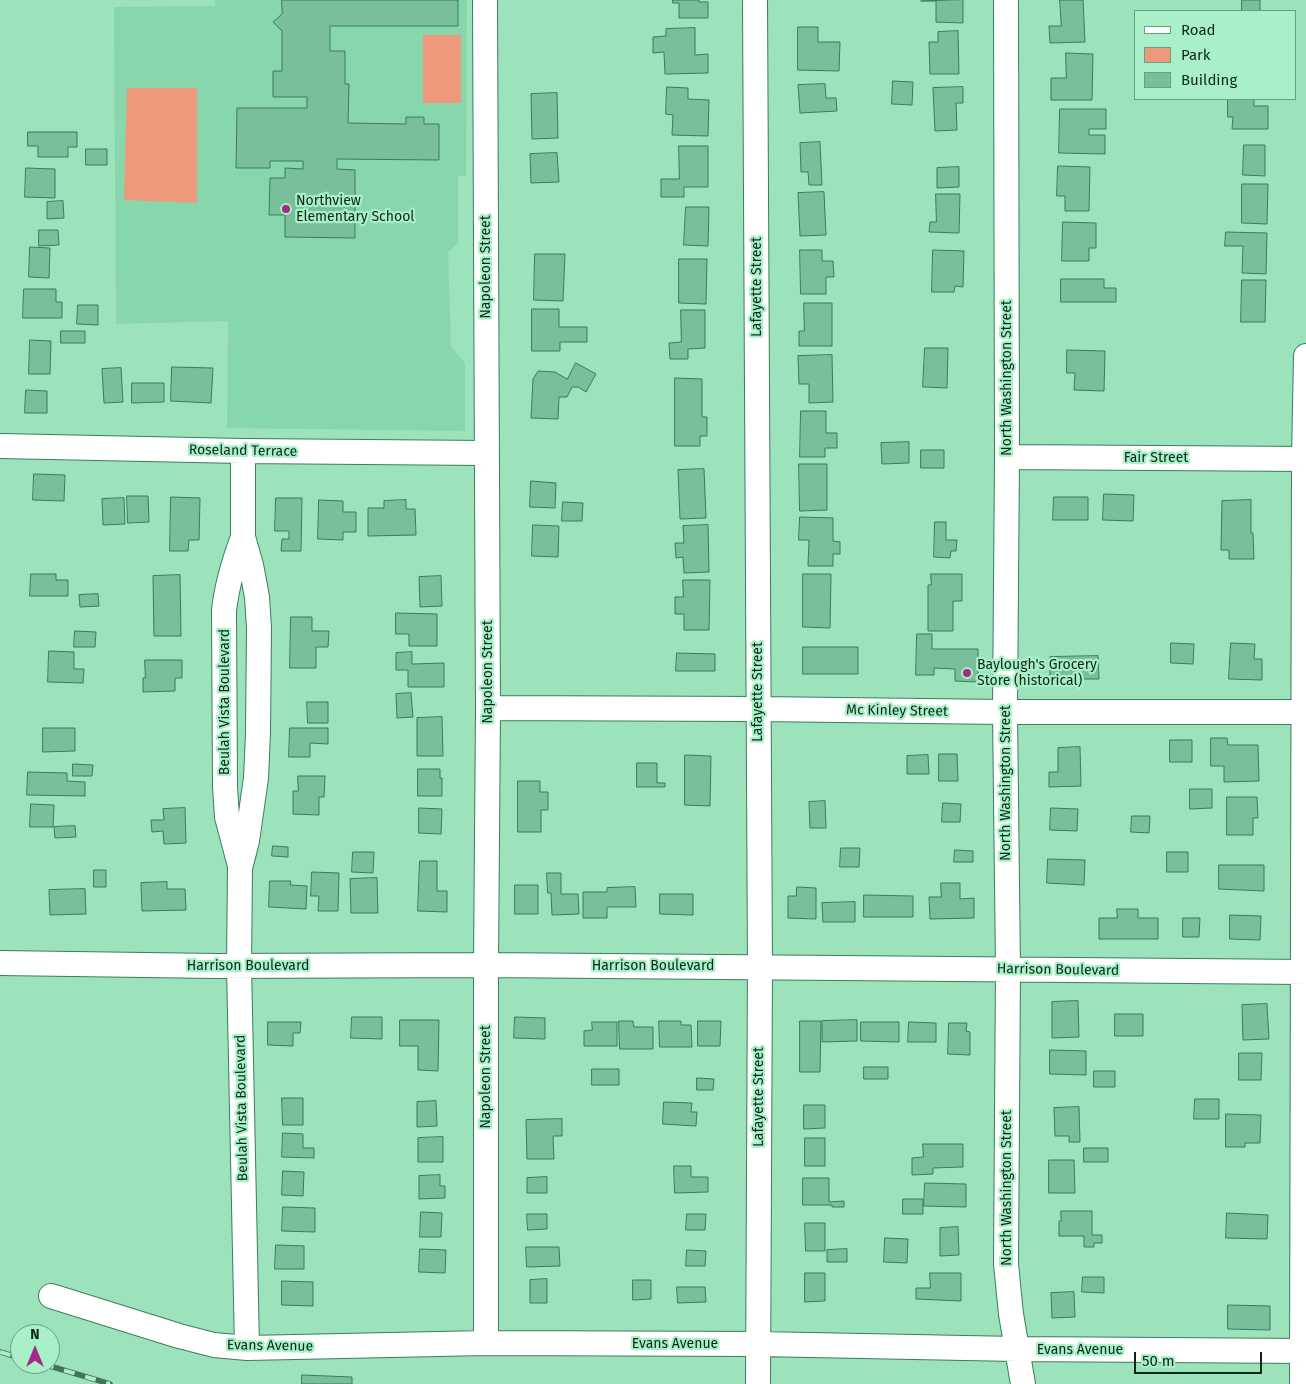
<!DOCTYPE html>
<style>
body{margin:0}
#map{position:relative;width:1306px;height:1384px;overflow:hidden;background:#9ce2bb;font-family:"Fira Sans",sans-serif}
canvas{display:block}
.legend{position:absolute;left:1134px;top:10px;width:162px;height:90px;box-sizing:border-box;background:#a9f0c8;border:1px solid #69a082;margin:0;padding:6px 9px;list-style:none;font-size:15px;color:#0a2819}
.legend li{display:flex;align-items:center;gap:10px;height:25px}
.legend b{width:25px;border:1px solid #69a082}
.north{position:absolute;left:10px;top:1324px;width:50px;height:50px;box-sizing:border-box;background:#a9f0c8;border:1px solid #69a082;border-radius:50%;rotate:0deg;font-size:14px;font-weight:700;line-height:20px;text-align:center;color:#0a2819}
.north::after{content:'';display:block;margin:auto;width:18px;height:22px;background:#a22c85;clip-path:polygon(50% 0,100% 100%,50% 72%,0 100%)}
.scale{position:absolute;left:1134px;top:1352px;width:128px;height:22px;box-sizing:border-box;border:2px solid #0a2819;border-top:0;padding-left:6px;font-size:15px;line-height:18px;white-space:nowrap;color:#0a2819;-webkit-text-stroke:4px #a9f0c8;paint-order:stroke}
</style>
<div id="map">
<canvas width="1306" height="1384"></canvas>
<ul class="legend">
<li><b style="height:6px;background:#fff"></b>Road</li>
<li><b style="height:14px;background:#ee997c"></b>Park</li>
<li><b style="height:14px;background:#79bf99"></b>Building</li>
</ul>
<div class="north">N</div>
<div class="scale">50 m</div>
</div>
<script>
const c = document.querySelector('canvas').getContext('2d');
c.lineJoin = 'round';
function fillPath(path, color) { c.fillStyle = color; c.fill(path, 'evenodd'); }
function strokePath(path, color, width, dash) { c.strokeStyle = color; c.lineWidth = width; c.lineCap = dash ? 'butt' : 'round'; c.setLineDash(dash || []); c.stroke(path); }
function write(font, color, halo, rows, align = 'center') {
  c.font = font + ' "Fira Sans",sans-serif'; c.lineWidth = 4.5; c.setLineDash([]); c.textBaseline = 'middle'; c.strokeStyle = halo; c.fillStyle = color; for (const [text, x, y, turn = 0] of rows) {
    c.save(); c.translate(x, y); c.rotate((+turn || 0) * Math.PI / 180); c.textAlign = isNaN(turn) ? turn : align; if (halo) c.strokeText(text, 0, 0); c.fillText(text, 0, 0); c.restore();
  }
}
fillPath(new Path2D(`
 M215,0H467L466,176H458V243L448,252L451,347L465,363V431L227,428L228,321L116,324L114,7L215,6Z`), '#88d7ac');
fillPath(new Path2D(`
 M423,35H461V103H423Z
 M127,88H197V203L124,200Z`), '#ee997c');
const building = new Path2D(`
 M282,0H458V26H330V51H345V84H349L348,123L406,124V117H424V124H439V160L337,159V169L355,170V238L285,237V215H269L270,178H285V168L303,169V161H270V168H236L237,108H307V97H273V71H282V31L273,22L282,14Z
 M673,0H699V2H708V18H679V3H673Z
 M963,0V23L936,22V1H921Z
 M1060,0H1083L1085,42L1050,43L1049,26H1061Z
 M1242,0H1260V11H1242Z
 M798,27H818V42H840L839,71L798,70Z
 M695,28V55L708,54V73L665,74L664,52L653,53V37L666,36V29Z
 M958,31L959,74H930L929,42H938V32Z
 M1066,53L1093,54L1092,100H1051V78H1066Z
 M893,81L913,82L912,105L892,104Z
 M825,84L826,98H836L837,111L800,113L798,85Z
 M667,87L688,88V99L709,100L708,136L672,135L673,115L666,114Z
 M963,87V103H956L957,130L935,131L933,88Z
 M557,93L558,138L532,139L531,94Z
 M1228,99H1254V106H1268V129H1232L1233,117H1228Z
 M1060,109H1106V129H1089V135H1105V154L1059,153Z
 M28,132H77V147H68V157H38V146H28Z
 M820,142L822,185H809L808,172H801L800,143Z
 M1244,145H1265V176L1243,175Z
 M679,146H708V187H684V197H661V179H679Z
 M86,149H107V165H86Z
 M557,153L559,182L531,183L530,154Z
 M1058,166L1090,167L1089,211H1065V196H1057Z
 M959,167V187L937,188V168Z
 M26,168L55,169V198L25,197Z
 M1242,184H1268L1267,224L1242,223Z
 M824,192L826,235L800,236L798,193Z
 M936,194H960L959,233L929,232L930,222H936Z
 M63,201L64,218L47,219V202Z
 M686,207H709L708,246L684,245Z
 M1063,222L1096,223V248H1089V261H1062Z
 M39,230H58L59,245L39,246Z
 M1226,232L1267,233L1266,274L1242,273L1243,246H1225Z
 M30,247L50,248L49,278L29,277Z
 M800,250H822V261H833L834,277H826V294H801Z
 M933,250L964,251L963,287L955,286L954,292H932Z
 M535,254H565L563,301L534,300Z
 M679,259H707L706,304L679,303Z
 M1061,279H1104V288H1116V302H1061Z
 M1242,280H1266L1265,322H1241Z
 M24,289H56V302H62V318H23Z
 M804,303H832V346H799V331H804Z
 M78,305H98V325L77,324Z
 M532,309H559V327H587V342H560V351H532Z
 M681,310H705V348L688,349V359H670L669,343L681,342Z
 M61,331H85V343H61Z
 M30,340L51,341L50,374H29Z
 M925,348H948L947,388L923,387Z
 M1067,350L1105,351L1104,391L1074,390L1075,373H1067Z
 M832,355L833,402L809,403V384H799L798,356Z
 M576,363L596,374L586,392L578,387H572L567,397H559L558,419L531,418L533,379L538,371L555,372L567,379Z
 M172,367L213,368L211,403L171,401Z
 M121,368L123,402L104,403L102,369Z
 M675,378L702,379V417H707V436H700V446H675Z
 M132,383H164V402L132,403Z
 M26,390L47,391V413H25Z
 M801,411H826V433H837V448H825V457H800Z
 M909,442V463L882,464L881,443Z
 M921,450H944V468H921Z
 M799,464H827V510L800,511Z
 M704,469L706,518L680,519L678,470Z
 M34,474L65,475L64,501L33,500Z
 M531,481L556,483L555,508L530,507Z
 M1104,494L1134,495L1133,521L1103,520Z
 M127,496H148L149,522L128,523Z
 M171,497L200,498L199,540H189L188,551H170Z
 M1054,497H1088V520H1053Z
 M124,498L125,524L103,525L102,499Z
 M276,498H302L301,551H281L282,539H289V531H275Z
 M319,500L343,501V512H356V532H343V540L318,539Z
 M406,500V509H415L416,535L368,536V508H384V501Z
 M1251,500V533H1253L1254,559H1229V550H1221L1222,501Z
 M563,502L583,503L582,521H562Z
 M800,517L833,518V541L840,542V554H833V566H808L809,540H799Z
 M935,522H946V540H957L956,551H951L950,558L934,557Z
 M533,525L559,526L558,557L532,556Z
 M708,525L709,572L684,573L683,557L676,558L675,543H684L683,526Z
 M31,574H56V580H68V596H30Z
 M803,574H831L830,628L803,627Z
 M931,574H962V601H953V631H928V585H931Z
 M180,575L181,636H154L153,576Z
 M441,576L442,606L420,607L419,577Z
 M683,580H710L709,630H684V614H675V597H683Z
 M98,594L99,606L80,607L79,595Z
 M396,613L437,614V646H409V634H396Z
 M291,617H312V631H329L328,647H316V668H290Z
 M75,631L96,632L95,647H74Z
 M917,634H932V649H978V682L955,681V669L934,668V675H916Z
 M1171,643L1194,644L1193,664L1171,663Z
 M1231,643L1255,644L1254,659H1262V680L1229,679Z
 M803,647H858V674H803Z
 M49,651L74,652V669H84L83,683L48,682Z
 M412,652V664L444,663V687H408V670H396V653Z
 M677,653L715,654V671H676Z
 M1098,656L1099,679H1050V657Z
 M145,660H182V678H175V691L143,692V678H145Z
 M411,693L413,717L397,718L396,694Z
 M307,702H328V723H308Z
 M442,717L443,756H417V718Z
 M43,728H75V751L43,752Z
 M290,728H328V744L310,743V757H289Z
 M1211,738H1227L1228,745H1258L1259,781L1224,782V766H1211Z
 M1170,740H1192V762H1170Z
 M1080,747L1081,786L1049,787V772H1058V748Z
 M939,754H957L958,781H939Z
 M685,755L711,756L710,806L685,805Z
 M928,755L929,774H907V756Z
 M637,763H657V783H665V787H637Z
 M73,764L93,765L92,776H73Z
 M418,769H440V778H442V796H418Z
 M28,772L67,773V781L85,782V796L27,795Z
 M298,776H325L324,797H319V815L293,814V791H298Z
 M518,781H540V792H548V810H541V832H518Z
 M1190,789H1212V808L1190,809Z
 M1227,797H1257L1258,818H1253V835H1227Z
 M825,801L826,828H810L809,802Z
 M943,803L961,804L960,822H942Z
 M31,804L54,805L53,827H30Z
 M185,808L186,843L164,844L163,831L152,832L151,820H164L163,809Z
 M419,808L442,809L441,834L419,833Z
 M1051,808L1078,809L1077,831L1050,830Z
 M1132,816H1150L1149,833L1131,832Z
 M75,826L76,837L55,838L54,827Z
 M273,846L288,847V857L272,856Z
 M841,848H860L859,867H840Z
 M955,850L973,851V862H954Z
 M353,852H374L373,873L352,872Z
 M1167,852H1188V872H1167Z
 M1048,859L1085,860L1084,885L1047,883Z
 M420,861H437V891H447V912L418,911Z
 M1219,865H1264V891L1219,889Z
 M94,870H106V887H94Z
 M312,872L339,873L338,911H318L319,896H311Z
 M547,873H561V894H578L579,914L552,915L551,893H548Z
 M377,878L378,913H351L350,879Z
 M270,881H291L290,885L307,886L306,909L269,907Z
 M167,882V889H185L186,910L142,911L141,883Z
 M941,883H960V899L974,898V918L930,919L929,897H941Z
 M515,885H538V914H515Z
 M635,887L636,907H607V918H583V892H607V888Z
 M797,887L816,888V919L788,918V896H796Z
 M85,889L86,914L50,915L49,890Z
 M660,894H693V915L660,914Z
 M864,895L913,896V917H864Z
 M855,902V922H823L822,903Z
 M1117,909H1138V918H1158V939H1099V918H1117Z
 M1230,915L1261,916L1260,940L1230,939Z
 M1183,918H1200L1199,937H1183Z
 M1078,1001L1079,1037L1052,1038V1002Z
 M1267,1004L1269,1039L1243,1040L1242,1005Z
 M1115,1014H1143V1036H1115Z
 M352,1017H382V1039L351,1038Z
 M515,1017L545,1018V1039L514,1038Z
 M400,1020H439L438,1071L418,1070V1046H400Z
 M857,1020V1041L822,1042V1021Z
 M619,1021H633L634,1027H653V1049H620Z
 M659,1021H681V1025H691L692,1047H660Z
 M698,1021H721L720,1046H698Z
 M800,1021H821L820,1072H800Z
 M268,1022H301L300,1033H293V1046L268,1045Z
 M592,1022H617V1046H584V1031L592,1030Z
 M861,1022H899V1042L861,1041Z
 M909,1022L936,1023V1042H908Z
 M949,1023H967L966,1031L970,1032V1055L948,1054Z
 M1050,1050L1086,1051V1075L1050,1074Z
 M1239,1053H1262L1261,1080H1239Z
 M864,1067H888V1079H864Z
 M592,1069H619V1085H592Z
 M1094,1071H1115V1087H1094Z
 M697,1078L714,1079L713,1090H697Z
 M282,1098H303V1125H283Z
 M1195,1099H1219V1119H1194Z
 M436,1101L437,1126L417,1127V1102Z
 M664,1102L692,1103L691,1112H697L696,1126L663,1124Z
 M804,1105H825V1128L804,1129Z
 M1079,1107L1080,1142H1069V1136H1055L1054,1108Z
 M1226,1114L1261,1115L1260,1143H1245V1147H1226Z
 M562,1119V1136H553L554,1159H527L526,1120Z
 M283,1133L303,1134V1148H314V1158L282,1157Z
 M443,1137V1162H418V1138Z
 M805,1138H825V1166H805Z
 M923,1144H963V1167L933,1168V1174L912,1175V1158L923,1157Z
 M1084,1148H1108V1162H1084Z
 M1049,1160H1074L1075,1193H1049Z
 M674,1166H691V1177H708V1192L675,1193Z
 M283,1171L304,1172L303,1196L282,1195Z
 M440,1175V1186H445V1198L419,1199V1176Z
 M547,1177V1193H527V1178Z
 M803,1178H829V1202L844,1201V1207H832V1205H803Z
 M925,1183L966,1184V1207L924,1206Z
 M903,1199H923V1214H903Z
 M283,1207L315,1208V1232L282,1231Z
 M1061,1211H1092V1235H1102V1243H1094V1247H1084V1236H1059V1221H1061Z
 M421,1212L442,1213L441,1237H420Z
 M1227,1213L1268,1215L1267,1239L1226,1238Z
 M527,1214H547V1229L528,1230Z
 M687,1214H706L705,1230H686Z
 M805,1223H825V1251H806Z
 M958,1227L959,1255L940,1256V1228Z
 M885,1238L908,1239L907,1263L884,1262Z
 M276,1245L304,1246V1269H275Z
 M526,1247H559L560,1266L527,1267Z
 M420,1249L446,1250L445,1273L419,1272Z
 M847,1249V1262H827V1250Z
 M687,1250L706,1251L705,1266H686Z
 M805,1273H825V1301L805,1302Z
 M930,1273H961V1301L916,1299V1288H930Z
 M1083,1277H1104V1293L1082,1292Z
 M547,1279V1303H530V1280Z
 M633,1280H651V1299L633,1300Z
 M282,1281L313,1282V1306L282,1305Z
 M677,1287H705L706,1302L678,1303Z
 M1074,1292L1075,1317L1052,1318L1051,1293Z
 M1228,1305L1270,1306V1330L1228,1329Z
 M302,1375L352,1377V1384H302Z`);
fillPath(building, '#79bf99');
strokePath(building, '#387d5b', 1);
const minor = new Path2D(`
 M485,0L488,708L486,965V1343
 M755,0L760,967L758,1384
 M1006,0L1007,457L1005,712L1008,969L1006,1264L1011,1314L1023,1384
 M0,446L243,451L486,453
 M243,451V537L251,565L257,597L259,628L258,733L256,778L247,841L240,868L239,966L247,1348
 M1007,457L1306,459
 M488,708L758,709L1005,712H1306
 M240,866L227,817L225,787L224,610C227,584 234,561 243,537
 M0,963L217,966L486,965L1306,972
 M51,1296L179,1336L214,1345L247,1348L486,1343L758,1344L1017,1349L1306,1351
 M1302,1384L1304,459L1306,356`);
strokePath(minor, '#3a7f5d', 26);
strokePath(minor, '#fff', 24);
const rail = new Path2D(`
 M0,1352L20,1358
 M43,1364L110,1384`);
strokePath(rail, '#44725a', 5.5);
strokePath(rail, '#a9f0c8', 4, [11]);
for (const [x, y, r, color] of [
 [286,209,5,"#a22c85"],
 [967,673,5,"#a22c85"]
]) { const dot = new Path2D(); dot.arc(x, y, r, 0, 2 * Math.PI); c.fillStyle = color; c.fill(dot); strokePath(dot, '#a9f0c8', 2); }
write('14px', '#0a2819', '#a9f0c8', [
 ["Northview",296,201],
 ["Elementary School",296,217],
 ["Baylough's Grocery",977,665],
 ["Store (historical)",977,681]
], 'left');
write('14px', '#0a2819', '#a9f0c8', [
 ["Napoleon Street",486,267,-90],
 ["Lafayette Street",757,287,-90],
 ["North Washington Street",1007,378,-90],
 ["Roseland Terrace",243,451,1],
 ["Fair Street",1156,458],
 ["Napoleon Street",488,672,-90],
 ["Lafayette Street",758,692,-90],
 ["Beulah Vista Boulevard",225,702,-90],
 ["Mc Kinley Street",897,711,1],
 ["North Washington Street",1006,783,-90],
 ["Harrison Boulevard",248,966],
 ["Harrison Boulevard",653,966],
 ["Harrison Boulevard",1058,970,1],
 ["Napoleon Street",486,1077,-90],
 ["Lafayette Street",759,1097,-90],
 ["Beulah Vista Boulevard",242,1108,-91],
 ["North Washington Street",1007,1188,-90],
 ["Evans Avenue",675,1344],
 ["Evans Avenue",270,1346,1],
 ["Evans Avenue",1080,1350]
]);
</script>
